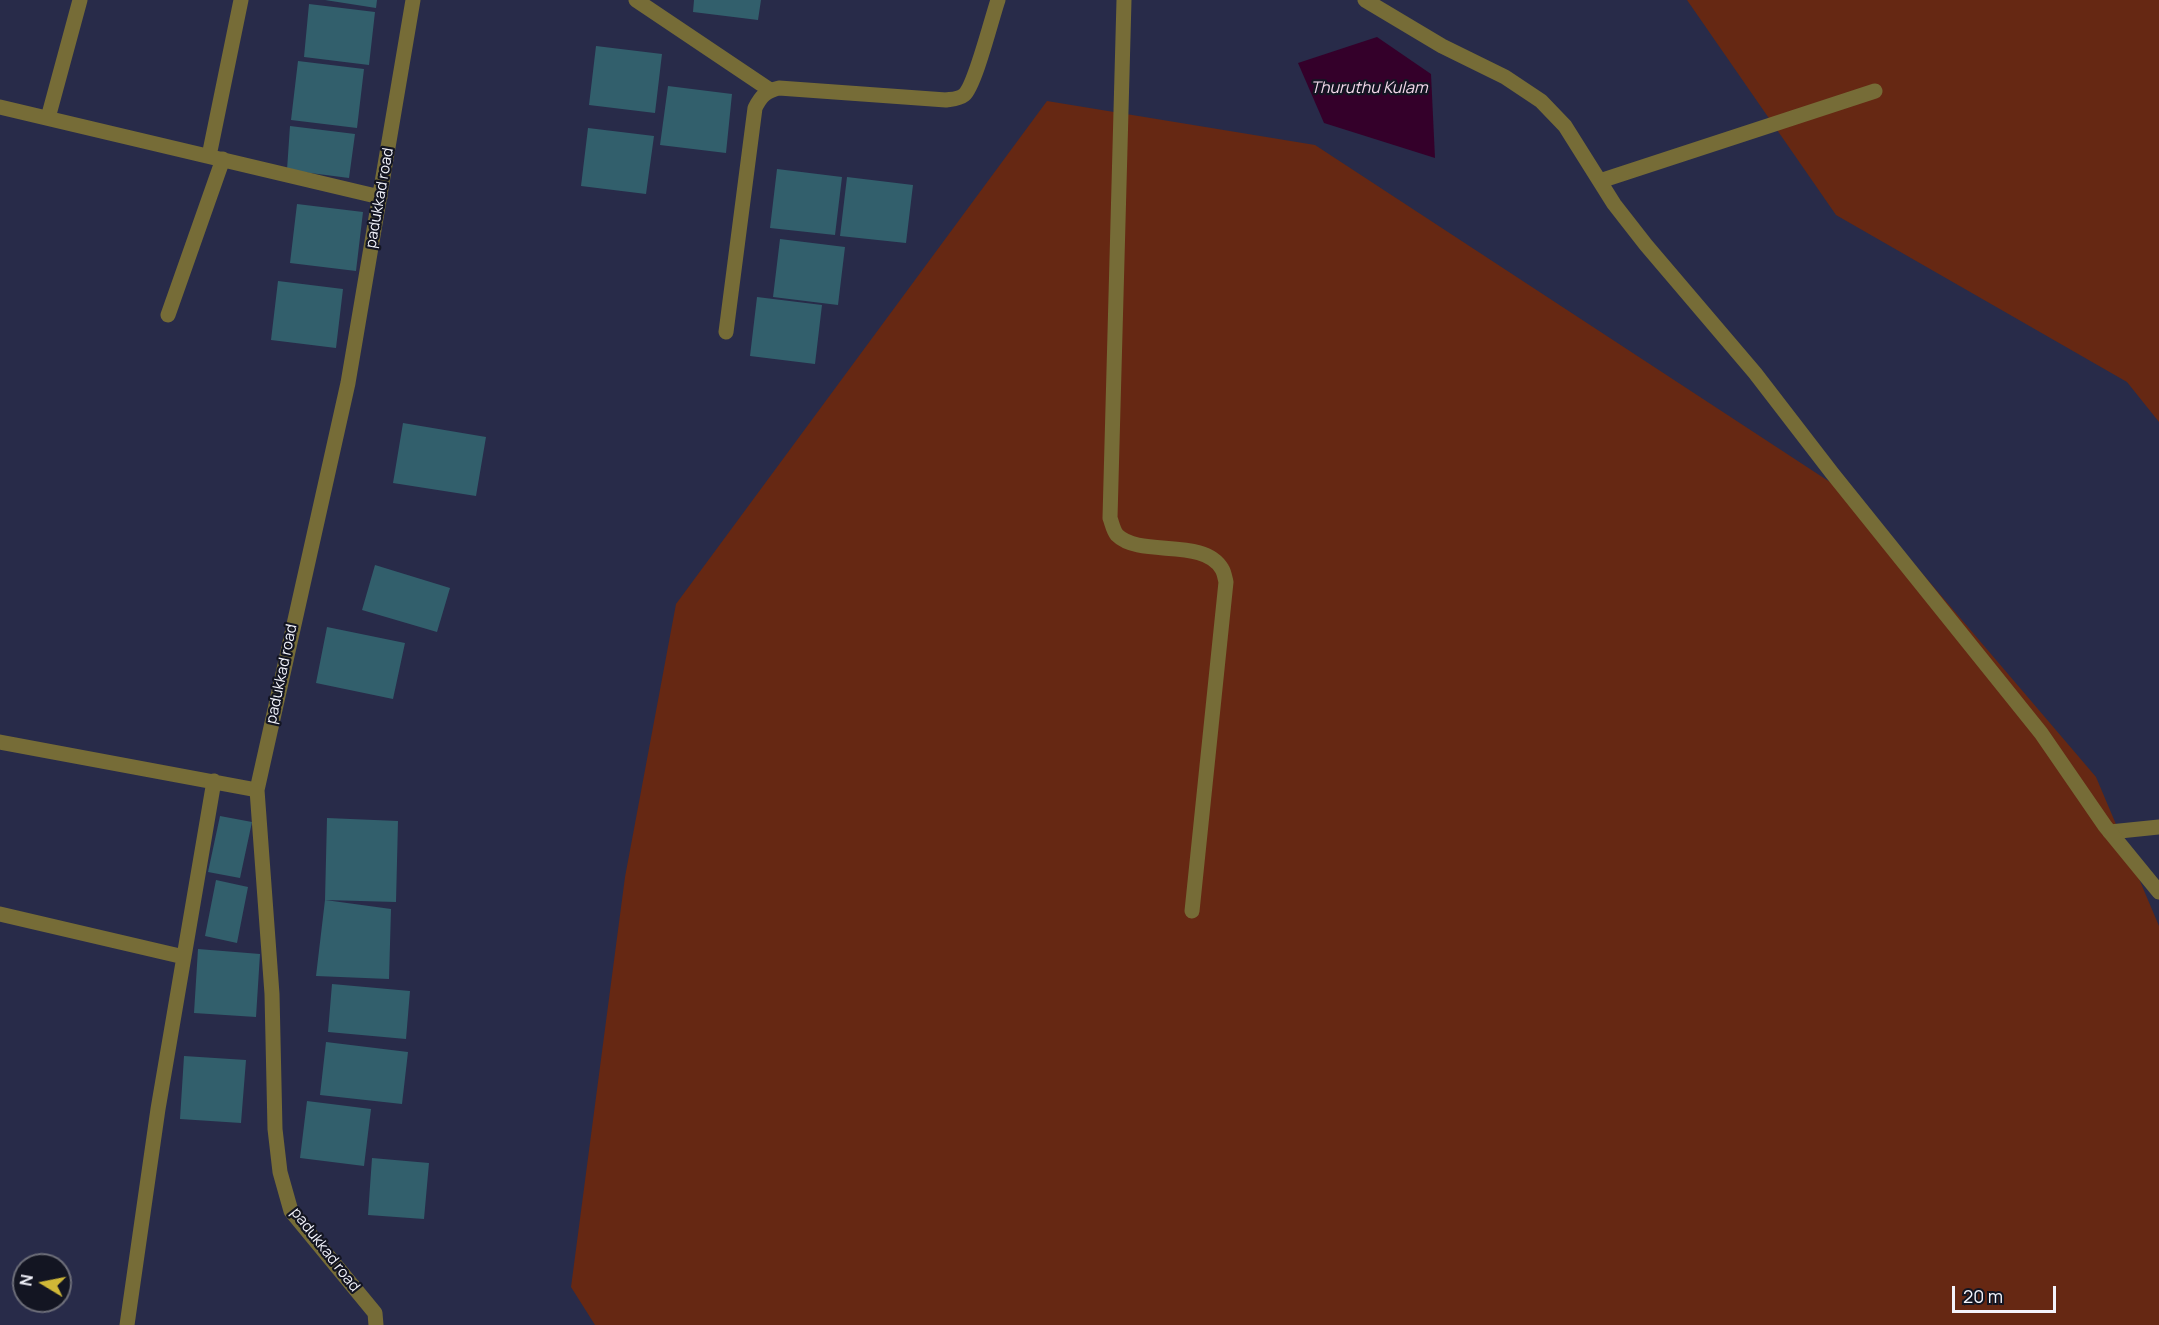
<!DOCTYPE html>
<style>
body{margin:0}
#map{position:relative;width:2159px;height:1325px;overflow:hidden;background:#282b49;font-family:Manrope,sans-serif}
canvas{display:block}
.north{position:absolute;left:12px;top:1253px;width:60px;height:60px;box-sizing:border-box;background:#131522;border:2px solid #6d6e79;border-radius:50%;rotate:280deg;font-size:16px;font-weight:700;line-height:24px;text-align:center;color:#f3f4fc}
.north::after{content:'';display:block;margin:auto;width:21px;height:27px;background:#d0b837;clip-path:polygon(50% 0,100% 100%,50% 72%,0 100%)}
.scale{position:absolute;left:1952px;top:1286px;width:104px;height:27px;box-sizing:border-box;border:3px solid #f3f4fc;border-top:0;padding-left:8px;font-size:18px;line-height:21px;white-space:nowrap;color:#f3f4fc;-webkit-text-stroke:4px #131522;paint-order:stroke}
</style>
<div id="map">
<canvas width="2159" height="1325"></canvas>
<div class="north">N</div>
<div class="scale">20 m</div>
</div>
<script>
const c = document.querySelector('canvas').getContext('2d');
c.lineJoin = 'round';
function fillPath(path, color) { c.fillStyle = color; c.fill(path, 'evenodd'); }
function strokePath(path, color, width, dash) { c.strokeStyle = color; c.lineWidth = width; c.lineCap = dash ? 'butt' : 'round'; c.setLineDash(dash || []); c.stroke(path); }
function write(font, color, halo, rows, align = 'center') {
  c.font = font + ' Manrope,sans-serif'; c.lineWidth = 4.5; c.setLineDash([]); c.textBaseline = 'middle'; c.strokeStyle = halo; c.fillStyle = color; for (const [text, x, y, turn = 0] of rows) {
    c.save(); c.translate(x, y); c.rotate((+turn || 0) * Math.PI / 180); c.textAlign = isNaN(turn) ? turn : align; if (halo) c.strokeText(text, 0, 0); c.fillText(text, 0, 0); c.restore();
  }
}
fillPath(new Path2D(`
 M1687,0H2159V422L2127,382L1836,215Z
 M1047,101L1315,145L1862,503L2096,777L2159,926V1325H595L571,1287L625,877L676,604Z`), '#662813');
fillPath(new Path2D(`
 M1377,37L1431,74L1435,158L1324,123L1298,63Z`), '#34002a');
fillPath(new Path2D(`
 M325,0H377L376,8Z
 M694,0H761L758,20L693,12Z
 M309,4L375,12L369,65L304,57Z
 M596,46L662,54L655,113L589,105Z
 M298,61L364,69L357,128L291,120Z
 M668,86L732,94L726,153L660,145Z
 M290,126L355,134L349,178L287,170Z
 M588,128L654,136L646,194L581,186Z
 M777,169L842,177L835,235L770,228Z
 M847,177L913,185L906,243L840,236Z
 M297,204L363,212L356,271L290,263Z
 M780,239L845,247L838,305L773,297Z
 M278,281L343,289L336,348L271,340Z
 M757,297L822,305L815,364L750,356Z
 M403,423L486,437L476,496L393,483Z
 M375,565L450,588L437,632L362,610Z
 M327,627L405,643L393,699L316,683Z
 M220,816L252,822L240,878L208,872Z
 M327,818L398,821L396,902L325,900Z
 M216,880L248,887L237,943L205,936Z
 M325,900L391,909L389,979L316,976Z
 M198,949L260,954L256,1017L194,1013Z
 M332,984L410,991L406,1039L328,1032Z
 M326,1042L408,1052L402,1104L320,1095Z
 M184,1056L246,1060L241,1123L180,1119Z
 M307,1101L371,1109L364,1166L300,1158Z
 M372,1158L429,1163L424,1219L368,1215Z`), '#325f6c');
strokePath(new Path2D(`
 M2110,832L2159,827`), '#766c37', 15);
strokePath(new Path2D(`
 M636,0L770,90
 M1124,0L1110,518C1112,523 1113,530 1117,535C1140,558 1204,537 1222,569C1224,572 1225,578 1226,582L1192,911
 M1365,0L1442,46L1505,77L1541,101L1565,126L1614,204L1646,245L1755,373L1832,473L2041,733L2105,826L2159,892
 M0,107L380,197
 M48,118L80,0
 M209,156L241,0
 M1600,181L1875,91
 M168,315L223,159
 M726,332L755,108C761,96 766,91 779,88L946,100C953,99 959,99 964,95C975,86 992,17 998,0
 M0,742L257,790
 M0,914L184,957
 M127,1325L158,1109L214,781
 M376,1325L375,1313L291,1211L280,1172L275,1129L272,994L257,790L348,383L413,0`), '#766c37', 15);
write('15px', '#f3f4fc', '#131522', [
 ["padukkad road",380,198,-80],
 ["padukkad road",282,674,-78],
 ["padukkad road",325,1250,52]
]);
write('italic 16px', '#f5daec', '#131522', [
 ["Thuruthu Kulam",1369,89]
]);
</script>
